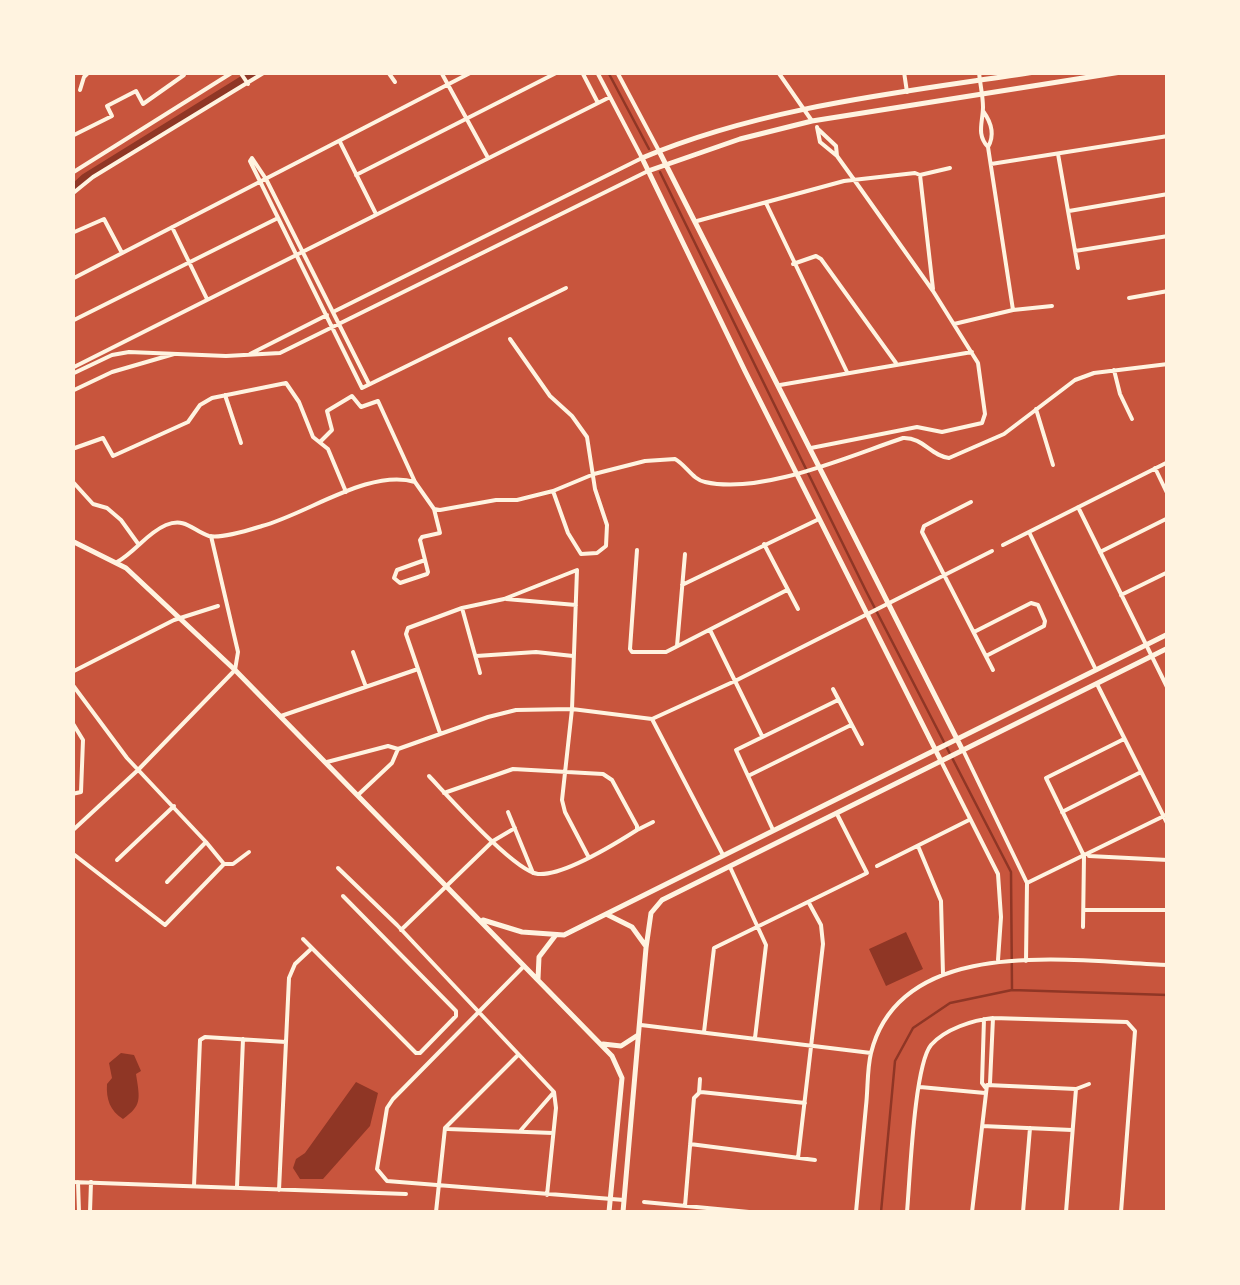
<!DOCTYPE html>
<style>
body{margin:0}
#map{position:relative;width:1240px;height:1285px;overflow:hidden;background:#c8553d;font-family:"Titillium Web",sans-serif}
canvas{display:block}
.frame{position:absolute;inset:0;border:75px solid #fff3e0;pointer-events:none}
</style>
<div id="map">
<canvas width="1240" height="1285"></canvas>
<div class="frame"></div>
</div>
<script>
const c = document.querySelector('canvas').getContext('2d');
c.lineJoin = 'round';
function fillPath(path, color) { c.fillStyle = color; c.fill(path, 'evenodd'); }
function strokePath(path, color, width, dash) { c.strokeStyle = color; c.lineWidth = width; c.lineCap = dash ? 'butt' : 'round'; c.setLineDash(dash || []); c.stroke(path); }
fillPath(new Path2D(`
 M906,932L923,969L886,986L869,949Z
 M121,1053L134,1055L141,1071L136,1074C140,1100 142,1105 123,1119C110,1111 106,1099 107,1084L112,1078L109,1063Z
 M356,1082L378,1093L370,1126L323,1179H300L293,1168L296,1159L305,1153Z`), '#8f3625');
strokePath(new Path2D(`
 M608,72L649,149
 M660,172L866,591L1011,872L1012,990
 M881,1212L895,1061L913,1028L950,1003L1012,990L1168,995`), '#8f3625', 2.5);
strokePath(new Path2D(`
 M72,190L85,178L256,72`), '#8f3625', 9);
strokePath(new Path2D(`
 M240,72L248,84
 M388,72L395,82
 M441,72L487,156
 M582,72L598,103
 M617,72L659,151
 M778,72L812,121
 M904,72L907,92
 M979,72C980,84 983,96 983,107C983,122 976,134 988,147
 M80,90L84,77L89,72
 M983,111C991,122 995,135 988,147L1013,310
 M818,129L836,146L837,156
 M72,136L112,116L107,106L136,91L143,104L184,75L183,72
 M340,142L376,214
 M1058,154L1078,268
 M991,164L1168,136
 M72,173L233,72
 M356,175L558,72
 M920,175L933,289
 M72,194L93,177L265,72
 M766,203L847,372
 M1069,211L1168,194
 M697,221L844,181L915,173L920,175L950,168
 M172,227L207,299
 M72,233L104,219L122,253
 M1075,251L1168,236
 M793,264L816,256L821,259L896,363
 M72,279L472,72
 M1129,298L1168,291
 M335,311L642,158L597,72
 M72,321L278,218
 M954,324L1013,310L1052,306
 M510,339L550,396L572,416L587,437L595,489L607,525L606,546L597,553L581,554L568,533L553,491
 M250,354L327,315
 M72,368L610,97
 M1114,370L1120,394L1132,419
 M72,374L112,355L129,352L226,356L280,353L648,171
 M369,384L266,179L252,158L250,161L362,388L566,288
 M780,385L972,352
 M72,391L112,372L174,354
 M225,395L241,443
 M1036,409L1053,465
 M320,442L332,430L327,411L352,396L361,407L378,401L415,482L434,509L440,510L496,500H517L553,491L594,474L645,461L675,459C686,465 693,480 705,482C762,495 849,456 903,438C923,437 931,456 949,458L1004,434L1075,380L1094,373L1168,364
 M811,448L917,427L942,432L982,423L985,414L978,363L933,291L855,181L837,156L820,142L817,127
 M72,449L103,438L113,456L188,422L200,405L212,398L286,383L299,402L313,437L328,449L346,492
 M1155,468L1168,495
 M73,482L93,504L107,508L121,520L139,545
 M971,502L924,526L922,532L993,670
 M1078,507L1168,689
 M1029,532L1096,670
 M764,544L798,609
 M1003,545L1168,462
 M637,550L630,649L632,652H666L787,590
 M1100,552L1168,518
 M425,560L397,570L394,578L400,583L427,574L428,572L420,540L422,537L440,533L434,509
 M117,562C135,552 147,533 166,525C186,517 193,531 209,536C222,539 249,530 262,526C307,514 370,468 415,482
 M682,585L817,520
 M1121,595L1168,572
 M506,599L576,605
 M462,608L480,673
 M710,630L762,736
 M974,632L1031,603L1038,605L1045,621L1044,626L986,656
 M677,646L685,554
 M353,652L366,687
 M476,656L536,652L573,656
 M72,672L174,620L218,606
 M72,684L127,758L206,842L167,882
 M1097,684L1168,825
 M833,689L862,744
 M281,716L418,669
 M652,719L723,855
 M72,722L83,740L81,792L72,794
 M440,733L406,634L408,628L462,608L504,599L577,570L572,709L562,800L565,812L588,856
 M963,750L1027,883L1026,961
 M941,761L998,874L1001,917L998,960
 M327,762L388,746L398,749L488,717L516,710L572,709L652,719L735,681L992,551
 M429,776C448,796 514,871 538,874C563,876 615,844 637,830V826L612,780L603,774L513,769L444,793
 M748,776L851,725
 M359,794L392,763L398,749
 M508,812L533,873
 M1062,812L1141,772
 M637,830L653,822
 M773,830L736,750L838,700
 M72,831L138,770L235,670L238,652L211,536
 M206,842L224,864
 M918,846L941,901L943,974
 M72,853L165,925L224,864H233L249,852
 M1089,856L1168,860
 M117,860L174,806
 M877,866L969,820
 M730,867L766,945L755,1038
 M338,868L397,925L554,1092L556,1108L547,1195
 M1027,883L1168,814
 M1084,910H1168
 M1083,927L1084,856L1046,778L1124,739
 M401,930L493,841L515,828
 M303,939L416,1053H420L456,1016V1011L343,896
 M524,966L393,1099L387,1108L377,1169L387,1181L624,1200
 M984,1019L982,1083L985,1087
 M641,1025L871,1053
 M704,1032L714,948L867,873L837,814
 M990,1083L993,1018
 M920,1087L985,1093
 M701,1092L805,1103
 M982,1126L1072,1130
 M448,1129L553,1133
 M521,1130L554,1092
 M690,1144L815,1160
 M798,1158L823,944L821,925L809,903
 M72,1182L406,1194
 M78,1182L79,1212
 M194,1186L200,1040L205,1037L286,1042
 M237,1187L243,1039
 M279,1190L289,978L295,964L311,949
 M644,1202L749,1212
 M685,1206L694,1098L699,1093L700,1079
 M90,1212L91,1182
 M436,1212L445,1128L517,1056
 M856,1212C859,1177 863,1141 866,1106C868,1089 867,1069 871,1053C901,932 1076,962 1168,965
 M907,1212C910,1179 914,1066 931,1045C945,1029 973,1020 993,1018L1127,1022L1135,1031L1121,1212
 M972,1212L987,1085L1076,1089L1089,1084
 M1023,1212L1030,1128
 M1066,1212L1076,1089`), '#fff3e0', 4);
strokePath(new Path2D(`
 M659,151L962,749
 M648,171L740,139L812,121L1121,72
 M72,541L126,568L235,670L612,1056L622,1078L609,1212
 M941,761L745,371L642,158C765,106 905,92 1035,72
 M608,915L632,927L645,945
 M483,920L522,932L564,935L1168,634
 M538,979L539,957L555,936
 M603,1044L621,1046L638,1035
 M623,1212L646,948L651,913L662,900L1168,648`), '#fff3e0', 5);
</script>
